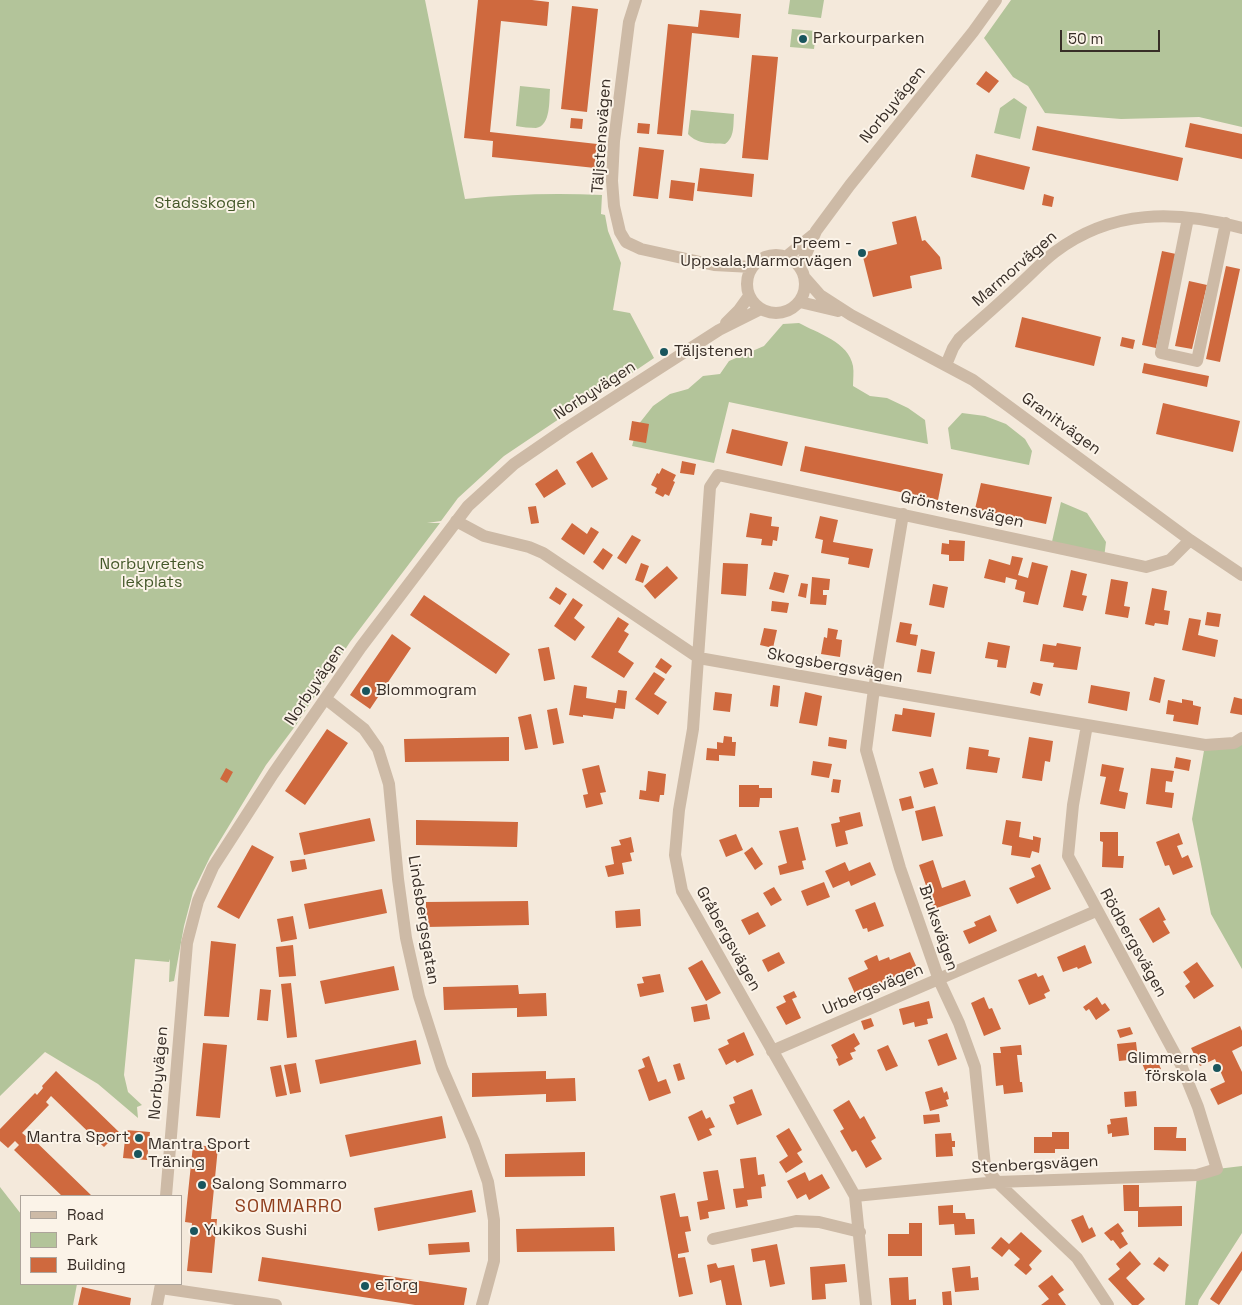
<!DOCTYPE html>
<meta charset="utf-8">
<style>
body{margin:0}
#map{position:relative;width:1242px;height:1305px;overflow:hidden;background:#f4e9db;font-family:"Space Grotesk",sans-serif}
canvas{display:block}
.legend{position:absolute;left:20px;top:1195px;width:162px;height:90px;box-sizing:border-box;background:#fbf3e8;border:1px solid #ada49b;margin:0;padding:6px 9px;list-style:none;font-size:15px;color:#382e27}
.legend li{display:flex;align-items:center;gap:10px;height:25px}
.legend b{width:25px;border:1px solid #ada49b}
.scale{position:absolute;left:1060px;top:30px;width:100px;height:22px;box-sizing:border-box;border:2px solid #382e27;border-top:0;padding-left:6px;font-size:15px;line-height:18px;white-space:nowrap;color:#382e27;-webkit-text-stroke:4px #fbf3e8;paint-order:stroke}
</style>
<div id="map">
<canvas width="1242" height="1305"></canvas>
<ul class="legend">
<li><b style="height:6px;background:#cdbaa6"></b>Road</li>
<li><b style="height:14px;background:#b3c49a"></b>Park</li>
<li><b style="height:14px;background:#cf693e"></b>Building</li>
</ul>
<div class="scale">50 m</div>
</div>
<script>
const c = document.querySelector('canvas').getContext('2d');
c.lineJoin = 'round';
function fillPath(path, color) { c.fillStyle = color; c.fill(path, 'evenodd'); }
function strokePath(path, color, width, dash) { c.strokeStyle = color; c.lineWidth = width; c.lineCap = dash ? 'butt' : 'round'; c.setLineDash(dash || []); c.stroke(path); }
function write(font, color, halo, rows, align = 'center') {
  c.font = font + ' "Space Grotesk",sans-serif'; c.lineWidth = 4; c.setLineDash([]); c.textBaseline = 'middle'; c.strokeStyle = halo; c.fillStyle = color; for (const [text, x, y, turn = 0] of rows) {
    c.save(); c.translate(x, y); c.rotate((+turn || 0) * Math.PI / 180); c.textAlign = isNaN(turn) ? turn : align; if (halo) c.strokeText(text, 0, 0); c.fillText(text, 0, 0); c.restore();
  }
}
fillPath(new Path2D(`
 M0,0H425L465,199C511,194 556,193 602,195L601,214L605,215L608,231L621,263L613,310L630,313L654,358L632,373L556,421L504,456L458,498L441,521L427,523H440L350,642L296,725L266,765L210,857L193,892L184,926L174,981L169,982L170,959L169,962L135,959L124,1075L128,1092L142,1105L137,1107L138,1118L98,1084L45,1052L0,1096Z
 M790,0H824L821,18L788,14Z
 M1011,0H1242V127L1199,117L1121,119L1045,113L1028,86L1013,77L984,38Z
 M792,29L816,31L814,49L790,47Z
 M520,86L550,89C549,100 551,126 536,128C530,128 522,127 516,126Z
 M1014,98L1027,107L1020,139L994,133L1000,108Z
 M691,110L734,114C733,125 735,137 725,144C712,143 698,145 688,134Z
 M799,323C817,333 849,342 853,366C854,372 853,380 853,386L870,396L887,398L908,408L925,420L928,444L729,402L714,463L632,446L638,425L653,406L670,394L688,389L703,376L720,374L729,361L764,346L783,324Z
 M962,413L985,416L1006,424L1025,439L1032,451L1029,465L951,449L948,428Z
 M1061,502L1087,513L1106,542L1104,558L1051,546Z
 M1242,738V969L1211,914L1192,819L1205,745Z
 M1242,1166V1233L1199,1300L1198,1305H1185L1197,1175L1217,1169Z
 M0,1187L21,1214V1284H77L73,1305H0Z`), '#b3c49a');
fillPath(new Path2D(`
 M478,0H532L549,2L547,26L501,21L490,132L597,144L595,168L492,157L493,141L464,138Z
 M572,6L598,9L587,112L561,109Z
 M700,10L741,14L739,38L692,33L682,136L657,134L668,24L698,27Z
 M752,55L778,57L768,160L742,158Z
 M986,71L999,81L989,93L976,84Z
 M571,118L583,119L582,129L570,128Z
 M638,123L650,124L649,134L637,133Z
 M1190,123L1242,134V159L1185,147Z
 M1037,126L1183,158L1178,181L1032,150Z
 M639,147L664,150L658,199L633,196Z
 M976,154L1030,167L1024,190L971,177Z
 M700,168L754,174L752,197L697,191Z
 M671,180L695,183L693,201L669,198Z
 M1044,194L1054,197L1052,207L1042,205Z
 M916,216L922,241L925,240L940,257L942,269L910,276L912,288L873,297L862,253L897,244L892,222Z
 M1162,251L1176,254L1156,348L1142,345Z
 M1226,266L1240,269L1220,362L1206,359Z
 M1189,281L1207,285L1192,349L1175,346Z
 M1022,317L1101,337L1094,366L1015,347Z
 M1122,337L1135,340L1133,349L1120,346Z
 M1144,363L1209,376L1207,387L1142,373Z
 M1163,403L1240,421L1233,452L1156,434Z
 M632,421L649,424L646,443L629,440Z
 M732,429L788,442L782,466L726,453Z
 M805,446L943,474L938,500L800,471Z
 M592,452L608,479L592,488L576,462Z
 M682,461L696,464L694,475L680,473Z
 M662,468L676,475L673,481L675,482L669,496L665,494L663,497L655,493L657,488L651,485L657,473L659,474Z
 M557,469L566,484L544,498L535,484Z
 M981,483L1052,497L1046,524L975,509Z
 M536,506L539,523L531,524L528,507Z
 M750,513L772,517L771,526L779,527L777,541L773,540L772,546L761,545L762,539L746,537Z
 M820,516L838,520L833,542L873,549L869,568L848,564L849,558L821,553L823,540L815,538Z
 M572,523L587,534L591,527L599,532L584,555L561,539Z
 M632,535L641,540L626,564L617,558Z
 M949,540L965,541L964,561H949V555L941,554L942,543L949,544Z
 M603,548L613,555L603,570L593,562Z
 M1012,556L1023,558L1018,575L1028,578L1032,562L1048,566L1038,605L1023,602L1025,592L1015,589L1017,580L1006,577L1005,583L984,578L989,559L1010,565Z
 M641,563L649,566L643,583L635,580Z
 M723,563L748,564L746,596L721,594Z
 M667,566L678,578L655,599L644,586Z
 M1071,570L1087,574L1082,595L1087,596L1083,611L1063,607Z
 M774,572L789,575L784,593L769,589Z
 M812,577L830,579L829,590H823V595H827L826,605L810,604Z
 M1111,579L1128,582L1124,606L1130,607L1128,618L1105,614Z
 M801,583L808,584L806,598L798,596Z
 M933,584L948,587L944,608L929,605Z
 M556,587L567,594L560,605L549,598Z
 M1152,588L1167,591L1164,610L1170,611L1168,625L1155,623L1154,626L1145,624Z
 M424,595L510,654L496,674L410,615Z
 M573,598L583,605L574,618L585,627L575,641L554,626Z
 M772,601L789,603L787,613L771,611Z
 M1207,612L1221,614L1219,627L1205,625Z
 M618,617L629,624L624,631L629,634L618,652L634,663L624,678L591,657Z
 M1189,618L1201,620L1198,635L1218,640L1215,657L1182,650Z
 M900,622L912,624L910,634L918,635L916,646L896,642Z
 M764,628L777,630L773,648L760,645Z
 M828,628L838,630L836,639L842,640L840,657L821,654L824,637L827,638Z
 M392,634L411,648L370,709L350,695Z
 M988,642L1010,646L1006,668L997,667L998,660L985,658Z
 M1057,643L1081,647L1077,670L1053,667L1054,663L1040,661L1043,644L1056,646Z
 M549,647L555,679L544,681L538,649Z
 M921,649L935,652L931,674L917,672Z
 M661,658L672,666L666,674L655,667Z
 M654,672L665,679L654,694L667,702L658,715L635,699Z
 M1154,677L1165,680L1160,703L1149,700Z
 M1033,682L1043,684L1040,696L1030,693Z
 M574,685L587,687L586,698L616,703L618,690L627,691L625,709L615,708L613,719L583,715V717L569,715Z
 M773,685L780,686L778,707L770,706Z
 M1091,685L1130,692L1127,711L1088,703Z
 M715,692L732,694L730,712L713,710Z
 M805,692L822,696L817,726L799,723Z
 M1234,697L1242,699V715L1230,713Z
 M1182,699L1193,701V705L1201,707L1198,725L1173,721L1174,715L1166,714L1168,700L1182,703Z
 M557,708L564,743L553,745L547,710Z
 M903,708L935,713L931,737L892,731L895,714L902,715Z
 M531,714L538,748L525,750L518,717Z
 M327,729L348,743L305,805L285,791Z
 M724,736L732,737V742H736L735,756L719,755V761L706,760L707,748L717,749V742L723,743Z
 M509,737V761L405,762L404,739Z
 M829,737L847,740L846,749L828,746Z
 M1029,737L1053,741L1050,762L1045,761L1042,781L1022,778Z
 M969,747L989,750L988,756L1000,758L997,773L966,769Z
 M1176,757L1191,760L1189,771L1174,768Z
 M813,761L832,764L829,778L811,775Z
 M1102,764L1124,768L1119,791L1128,793L1125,809L1100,804L1106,777L1100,776Z
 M599,765L606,792L600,793L603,804L586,808L583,795L588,794L582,769Z
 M226,768L233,772L227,783L220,779Z
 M933,768L938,784L924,788L919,772Z
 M1151,768L1174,771L1172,782L1166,781L1165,792L1174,793L1172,808L1146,804Z
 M648,771L666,774L664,795H660L659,802L639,799L640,790L646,791Z
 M833,779L841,780L839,793L831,792Z
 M739,785H759V788H772V798H760L759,807H739Z
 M911,796L914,808L902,811L899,799Z
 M935,806L943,836L922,841L915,811Z
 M860,812L863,826L845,831L848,844L836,847L831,824L840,822L839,817Z
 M370,818L375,841L304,855L299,833Z
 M416,820L518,822L517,847L416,845Z
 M1006,820L1021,822L1019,837L1033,840V836L1041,838L1039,853L1032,851L1030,858L1011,855L1012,846L1002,844Z
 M798,827L806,860L802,861L804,869L780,875L778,866L787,863L779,831Z
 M1100,832H1118V856H1124L1123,868L1102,867L1103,842L1100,841Z
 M1179,833L1183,844L1177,846L1182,858L1188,855L1193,867L1173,875L1169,865L1165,866L1156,842Z
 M736,834L743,850L726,857L719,840Z
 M631,837L634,852L630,853L632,861L622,863L624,874L608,877L605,866L614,864L611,847L621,845L619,840Z
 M252,845L274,857L239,919L217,907Z
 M752,847L763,864L755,870L744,853Z
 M305,859L307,869L292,872L290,861Z
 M933,860L942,888L965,880L971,896L934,909L919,865Z
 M845,862L849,871L870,862L876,875L851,886L849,881L833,888L825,871Z
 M1040,864L1051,889L1017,904L1009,888L1035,877L1031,868Z
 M824,882L830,897L807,906L801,891Z
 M774,887L782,900L771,906L763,893Z
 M382,889L387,913L309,929L304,904Z
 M528,901L529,925L426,927V902Z
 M875,902L884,926L868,932L867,928L863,929L855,910Z
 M1159,907L1166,920L1163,921L1170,933L1153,943L1139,919Z
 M640,909L641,926L616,928L615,911Z
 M758,912L766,926L749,935L741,920Z
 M990,915L997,931L969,944L963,931L976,926L974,922Z
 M293,916L297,939L281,942L277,919Z
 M211,941L236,944L229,1017L204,1016Z
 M293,945L296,976L279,977L276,947Z
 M1085,945L1092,963L1078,969L1077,967L1063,972L1057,957Z
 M779,952L785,963L768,972L762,960Z
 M910,952L917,968L897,977L899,981L877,991L875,987L856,996L848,978L868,969L864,961L877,955L879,961L889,957L890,960Z
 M702,960L721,993L706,1001L688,968Z
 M1197,962L1214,986L1194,999L1185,986L1190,982L1183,972Z
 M394,966L399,990L325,1004L320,981Z
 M1036,973L1038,977L1043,975L1050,991L1044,994L1046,998L1029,1005L1018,980Z
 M660,974L664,992L640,997L637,984L644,983L642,977Z
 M291,983L297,1037L287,1038L281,984Z
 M518,985L519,994L546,993L547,1016L517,1017V1008L444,1010L443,987Z
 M260,989L271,990L268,1021L257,1020Z
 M794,991L797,997L792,999L801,1018L786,1025L776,1007L786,1002L783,996Z
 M984,997L989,1009L992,1008L1001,1029L984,1036L971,1003Z
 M1097,997L1102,1005L1105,1003L1110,1010L1096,1020L1089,1009L1086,1011L1083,1007Z
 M929,1001L933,1018L927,1019L928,1024L915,1027L914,1022L903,1025L899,1009Z
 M707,1004L710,1019L694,1022L691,1007Z
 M871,1018L874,1026L864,1030L861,1021Z
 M1240,1026L1242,1031V1046L1232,1051L1242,1072V1094L1218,1105L1210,1089L1225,1082L1215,1059L1200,1066L1191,1048Z
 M1130,1027L1133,1034L1120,1038L1117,1030Z
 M744,1032L754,1055L737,1063L735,1060L726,1065L718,1049L729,1044L727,1040Z
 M854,1033L860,1044L854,1048L856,1051L850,1053L853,1059L839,1066L836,1059L838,1058L831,1045Z
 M947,1033L957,1059L938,1066L928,1040Z
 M416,1040L421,1064L320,1084L315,1060Z
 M1136,1042L1138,1059L1119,1061L1117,1044Z
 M203,1043L227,1045L220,1118L196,1116Z
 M888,1045L898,1066L886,1071L877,1050Z
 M1021,1045L1022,1055H1017L1020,1082H1022L1023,1092L1004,1094L1003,1085L996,1086L993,1053H1001L1000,1047Z
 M1155,1055L1161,1069L1147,1075L1141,1061Z
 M649,1056L658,1082L666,1079L671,1093L649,1101L638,1070L645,1067L642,1059Z
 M296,1063L301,1092L290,1094L284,1065Z
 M680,1063L685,1079L678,1081L673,1065Z
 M281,1065L287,1095L276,1097L270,1067Z
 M56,1071L119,1132L104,1147L51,1096L46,1102L49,1105L22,1133L27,1137L29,1135L92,1196H62L14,1150L19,1145L15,1141L8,1148L0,1141V1129L35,1093L37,1095L43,1088L42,1086Z
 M546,1071V1079L575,1078L576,1101L546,1102V1094L472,1097V1073Z
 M942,1087L944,1093L947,1091L949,1099L946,1100L948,1106L930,1111L925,1092Z
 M752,1089L762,1115L737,1125L729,1105L735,1103L733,1097Z
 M1136,1091L1137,1106L1125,1107L1124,1092Z
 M849,1100L860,1119L864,1116L876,1138L871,1141L882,1159L866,1168L856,1150L852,1152L840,1131L844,1129L833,1110Z
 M702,1110L706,1119L710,1117L715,1127L709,1129L712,1135L698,1141L688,1117Z
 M939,1114L940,1122L924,1124L923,1115Z
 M442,1116L446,1138L350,1157L345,1135Z
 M1127,1117L1129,1135L1112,1137V1133L1108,1134L1107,1125L1111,1124L1110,1119Z
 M1154,1127H1177L1176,1138H1186V1151L1154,1150Z
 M789,1128L802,1150L797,1153L803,1162L786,1173L779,1162L788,1156L776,1136Z
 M126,1130L150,1132L147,1160L123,1158Z
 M1052,1132H1069V1149H1055V1153H1034V1137H1052Z
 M951,1133L952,1141H955V1147H952L953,1156L936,1157L935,1134Z
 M193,1145L218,1147L211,1219H217L212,1273L187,1271L192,1223L185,1222Z
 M585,1152V1176L505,1177V1154Z
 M756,1157L758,1175L764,1174L766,1186L761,1187L762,1198L747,1200L748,1206L736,1208L733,1189L744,1188L740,1159Z
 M718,1170L725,1209L708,1212L709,1218L700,1220L697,1202L708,1200L703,1172Z
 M805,1172L809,1181L822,1174L830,1188L809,1200L806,1194L797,1199L787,1181Z
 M1123,1185H1139V1207L1182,1206V1226L1138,1227V1211H1124Z
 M472,1190L476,1212L378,1231L374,1208Z
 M675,1193L680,1217L688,1216L691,1231L685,1232L689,1252L678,1254V1258L685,1257L693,1294L679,1297L660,1196Z
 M953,1205V1213H965L966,1219H974L975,1234L955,1235L954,1224L939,1225L938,1206Z
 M1083,1215L1089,1229L1092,1227L1096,1236L1082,1243L1071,1220Z
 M909,1223H922V1256H888V1234H909Z
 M1118,1223L1124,1231L1121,1233L1128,1244L1120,1249L1113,1240L1111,1241L1104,1233Z
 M614,1227L615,1251L517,1252L516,1229Z
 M1021,1232L1042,1251L1029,1265L1032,1269L1026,1275L1014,1265L1020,1259L1009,1249L1002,1257L991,1248L1001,1237L1009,1244Z
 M469,1242L470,1252L429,1255L428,1244Z
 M777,1244L785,1284L770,1287L765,1260L753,1262L751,1249Z
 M1130,1251L1141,1264L1126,1278L1145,1299L1138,1305H1132L1108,1279L1120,1269L1116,1264Z
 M1242,1251V1270L1219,1305L1210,1299Z
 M262,1257L467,1288L464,1305H415L258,1281Z
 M1159,1257L1169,1265L1164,1272L1153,1264Z
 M716,1263L718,1268L734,1265L742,1305H726L721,1280L710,1283L707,1265Z
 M845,1264L847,1282L825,1284L826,1299L812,1300L810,1267Z
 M970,1266L971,1278L978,1277L979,1290L955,1292L952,1268Z
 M1052,1275L1064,1290L1058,1294L1066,1305H1041L1049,1299L1038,1286Z
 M908,1277L909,1300L916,1299V1305H891L889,1278Z
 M82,1287L131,1298L130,1305H78Z
 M951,1291L952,1305H943L942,1292Z`), '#cf693e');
strokePath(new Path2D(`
 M636,0L629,22L614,141L612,181L614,206L620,232L626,242L641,249L714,265L752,267
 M1188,218L1161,353L1197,361L1226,223
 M747 284a29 29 0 1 1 58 0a29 29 0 1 1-58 0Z
 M786,257L813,235
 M800,268L816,231L850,185L973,32L996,0
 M805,278L820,295L851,315L973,380L1190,540L1242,575
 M800,302L838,311
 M726,323L739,310L749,296
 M946,365L953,348L959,339C980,320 1001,302 1021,283C1033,272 1043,261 1055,252C1112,209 1176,210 1242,228
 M903,514L874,689L866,750L900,868L939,980L959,1023L975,1067L985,1166L997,1182L1077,1258L1108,1305
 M456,521L484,536L529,547L543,553L699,658L874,689L1205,745L1234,743L1242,738
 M326,699L364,729L378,749L389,784L398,879L406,938L419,996L442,1068L474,1142L488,1182L494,1220V1261L482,1305
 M772,1051L1096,911
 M166,1196L187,943L198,901L213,867L273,774L361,647L468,506L514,464L565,429L719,330L761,309
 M855,1196L997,1182L1197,1175L1217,1169L1198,1107L1181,1065L1068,856L1073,805L1087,725
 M713,1239L796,1221L819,1222L860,1232
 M161,1288L276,1305
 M157,1305L161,1284
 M866,1305L855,1196L682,891L675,855L679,810L693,729L710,487L718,475L1146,567L1170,560L1190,540`), '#cdbaa6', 12);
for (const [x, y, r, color] of [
 [803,39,5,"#19555d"],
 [862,253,5,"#19555d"],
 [664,352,5,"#19555d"],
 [366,691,5,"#19555d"],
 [1217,1068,5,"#19555d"],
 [139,1138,5,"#19555d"],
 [138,1154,5,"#19555d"],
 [202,1185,5,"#19555d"],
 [194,1231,5,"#19555d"],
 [365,1286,5,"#19555d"]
]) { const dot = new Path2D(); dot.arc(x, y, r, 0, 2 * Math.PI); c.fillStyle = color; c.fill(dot); strokePath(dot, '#fbf3e8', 2); }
write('16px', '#382e27', '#fbf3e8', [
 ["Parkourparken",813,39],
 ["Preem -",852,244,"right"],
 ["Uppsala,Marmorvägen",852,262,"right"],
 ["Täljstenen",674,352],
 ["Blommogram",376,691],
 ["Glimmerns",1207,1059,"right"],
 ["förskola",1207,1077,"right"],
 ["Mantra Sport",129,1138,"right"],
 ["Mantra Sport",148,1145],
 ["Träning",148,1163],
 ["Salong Sommarro",212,1185],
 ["Yukikos Sushi",204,1231],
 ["eTorg",375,1286]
], 'left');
write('16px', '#382e27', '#fbf3e8', [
 ["Norbyvägen",893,105,-51],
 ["Täljstensvägen",602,136,-86],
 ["Marmorvägen",1015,269,-41],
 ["Norbyvägen",595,391,-33],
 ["Granitvägen",1061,424,36],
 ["Grönstensvägen",962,510,12],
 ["Skogsbergsvägen",835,666,10],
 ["Norbyvägen",315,685,-56],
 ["Lindsbergsgatan",423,920,81],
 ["Bruksvägen",938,928,71],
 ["Gråbergsvägen",728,939,61],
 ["Rödbergsvägen",1133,943,61],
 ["Urbergsvägen",873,990,-23],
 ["Norbyvägen",159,1073,-85],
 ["Stenbergsvägen",1035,1165,-3]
]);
write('16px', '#445829', '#fbf3e8', [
 ["Stadsskogen",205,204],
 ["Norbyvretens",152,565],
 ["lekplats",152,583]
]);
c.letterSpacing = '1px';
write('18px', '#8e3c1a', '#fbf3e8', [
 ["SOMMARRO",289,1207]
]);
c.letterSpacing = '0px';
</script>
